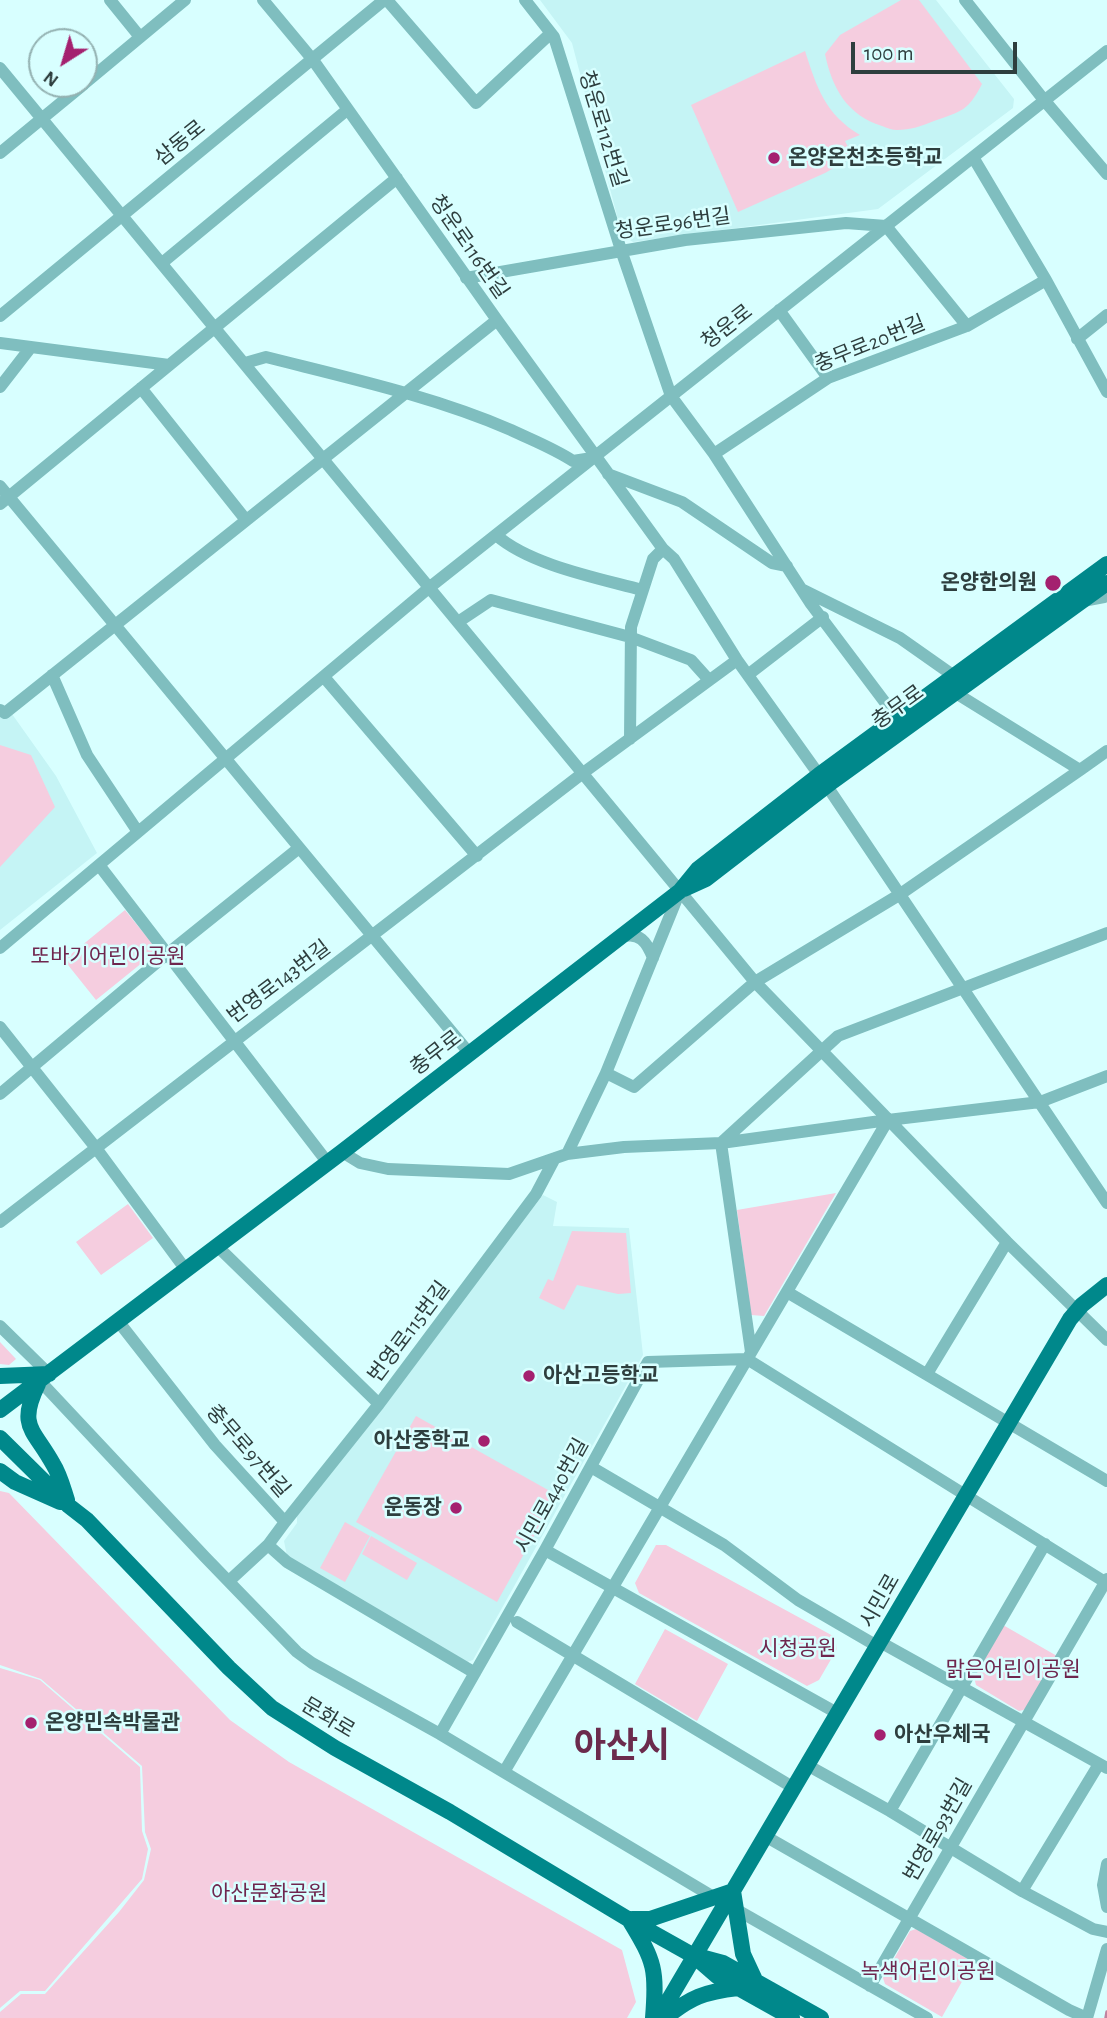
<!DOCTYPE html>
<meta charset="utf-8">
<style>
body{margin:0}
#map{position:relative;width:1107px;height:2018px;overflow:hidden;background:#d8ffff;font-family:"Alegreya Sans",sans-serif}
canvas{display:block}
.north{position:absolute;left:28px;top:28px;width:70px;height:70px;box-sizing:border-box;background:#d8ffff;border:2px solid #94b2b2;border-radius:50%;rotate:217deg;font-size:19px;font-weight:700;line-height:28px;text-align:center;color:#2e3e3e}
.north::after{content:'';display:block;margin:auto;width:24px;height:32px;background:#a4216f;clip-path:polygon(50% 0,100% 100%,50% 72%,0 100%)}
.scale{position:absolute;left:851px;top:42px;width:166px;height:32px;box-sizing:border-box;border:4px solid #2e3e3e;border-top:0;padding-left:9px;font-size:21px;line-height:24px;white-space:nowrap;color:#2e3e3e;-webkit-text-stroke:5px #d8ffff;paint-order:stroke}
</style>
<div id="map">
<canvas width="1107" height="2018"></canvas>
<div class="north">N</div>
<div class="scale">100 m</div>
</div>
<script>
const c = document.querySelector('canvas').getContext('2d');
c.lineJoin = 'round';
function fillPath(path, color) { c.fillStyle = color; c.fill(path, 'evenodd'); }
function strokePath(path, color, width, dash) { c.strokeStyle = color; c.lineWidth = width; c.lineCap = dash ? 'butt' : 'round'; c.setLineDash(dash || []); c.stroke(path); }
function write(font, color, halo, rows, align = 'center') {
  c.font = font + ' "Alegreya Sans","Noto Sans KR",sans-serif'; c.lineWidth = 5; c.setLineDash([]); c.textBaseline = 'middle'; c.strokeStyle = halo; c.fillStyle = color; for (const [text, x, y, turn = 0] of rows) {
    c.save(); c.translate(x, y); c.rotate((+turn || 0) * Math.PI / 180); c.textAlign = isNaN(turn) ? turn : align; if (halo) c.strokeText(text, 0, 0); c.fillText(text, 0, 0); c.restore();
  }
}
fillPath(new Path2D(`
 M540,0H936L1014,99L1013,108L878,209L633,242L622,235L572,43Z
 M12,714L56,776L97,853L0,930V716Z
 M543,1195L557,1202L553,1226L629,1228L643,1355L473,1660L467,1662L287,1556L284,1541L297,1523V1513Z`), '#c5f4f5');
fillPath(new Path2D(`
 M901,0H919L982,84C968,111 962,111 934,121C922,126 910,130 897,130C892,130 887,128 882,126C847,115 832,88 825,54L840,35Z
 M805,51C817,88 825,114 860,135L845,141L853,157L825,173L738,212L691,105Z
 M0,745L31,755L55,807L0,867Z
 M125,910L155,947L153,954L96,1000L64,960Z
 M836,1193L764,1316L751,1315L737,1210Z
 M128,1204L153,1238L101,1275L76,1242Z
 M572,1231L626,1233L631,1293L618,1294L577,1285L564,1310L539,1298L548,1279L553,1281Z
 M0,1342L16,1359L9,1365L0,1364Z
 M416,1416L557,1495L497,1602L356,1522Z
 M0,1491L9,1493L230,1720L289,1762L622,1950L636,2002L627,2018H0V2012L21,1994H45L119,1912L144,1880L151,1849L145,1832L142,1766L41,1679L0,1665Z
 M345,1522L370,1536L345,1582L320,1568Z
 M371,1536L417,1563L407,1580L362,1554Z
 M656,1545H666L835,1637L837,1649L819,1680L807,1686L639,1593L635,1583Z
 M1003,1625L1057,1656L1027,1709L1019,1711L976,1685L974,1677Z
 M665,1629L728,1664L697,1721L635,1684Z
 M0,1668L40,1680L140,1767L142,1831L148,1849L142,1879L45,1991H20L0,2008Z
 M916,1929L973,1962L942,2017L885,1984L883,1978L910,1931Z`), '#f5cddf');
strokePath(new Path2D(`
 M1106,2018L1107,2012`), '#c084a0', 3.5);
strokePath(new Path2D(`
 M110,0L140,37
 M263,0L313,60L497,320L663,549L674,559L737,660L827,786L1107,1203
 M387,0L476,103L551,33
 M525,0L554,37L621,250L671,396L714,454L811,604L902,725
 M965,0L1044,100L1107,174
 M0,68L755,982L1007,1242L1107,1340
 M84,84L185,0
 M0,153L84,84
 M973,157L1046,280L1107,392
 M162,263L347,110
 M466,278L685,240L846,223L886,226L967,326
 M779,310L828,378
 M0,316L384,0
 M1077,339L1107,315
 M0,343L169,365
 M245,363L266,357C349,378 432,396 511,430C532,440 553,448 573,461L592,458
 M0,387L31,347
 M141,388L246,520
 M714,454L828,378L967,326L1046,280
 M608,474L682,502L772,563L787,566
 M0,486L470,1054
 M0,504L397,178
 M496,535C530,565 598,578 642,590
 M803,590L900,638L954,676
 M1083,601L1104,597L1107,590
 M458,622L491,600L630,637L691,660L709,680
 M749,674L823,617
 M52,675L87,755L138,832
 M324,677L477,856
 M0,710L5,713L497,320
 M630,739L631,627L653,559L663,549
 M1080,770L1107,751
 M99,865L328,1163
 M621,937C639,931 647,942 653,958
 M0,948L430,587L1107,51
 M0,1027L96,1148L186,1270
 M606,1073L634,1087L755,982L899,895L1080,770L954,692
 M0,1094L167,954L299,848
 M721,1143L838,1036L1107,933
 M721,1143L751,1352
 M342,1152L360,1163L388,1169L509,1174L567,1154L624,1147L721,1143L888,1120L1040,1102L1107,1076
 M567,1154L606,1073L680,891
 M0,1222L583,773L737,660
 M217,1246L379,1404
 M787,1292L1107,1481
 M118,1321L215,1445L285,1522L268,1545L287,1562L475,1673
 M0,1326L49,1374
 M927,1374L1007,1242
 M39,1380L205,1557L297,1652L312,1663L440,1734L715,1898
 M591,1467L724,1545L798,1600L877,1646
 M285,1522L379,1404L536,1194L555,1158
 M545,1550L837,1713
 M229,1581L268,1545
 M517,1622L794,1788
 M880,1642L1107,1768
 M440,1734L545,1550L648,1362L747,1359L1105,1582
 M807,1765L890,1811L1022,1891L1093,1929L1107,1932
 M504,1772L888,1120
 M890,1811L1045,1544
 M765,1836L1069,2010L1087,2018
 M1107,1864L1103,1885L1107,1907
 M1022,1891L1099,1764
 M737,1910L927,2018
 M870,1986L1107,1579
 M1087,2018L1107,1949`), '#7fbebf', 12);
strokePath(new Path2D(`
 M684,889L706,879L833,781L1107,583
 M0,1376L49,1374
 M38,1384C17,1427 34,1429 53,1464C60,1475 63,1488 67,1500
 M0,1410L342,1152L680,891L698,869L819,775L1107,564
 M0,1438L69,1506L87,1520L229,1668L272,1708L335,1748L450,1812L628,1919L694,1956L717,1976L792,2018
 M0,1471L15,1482L60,1502
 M632,1919H650L733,1891L743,1954L756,1982
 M630,1921C655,1962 657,1970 653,2018
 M697,1956L723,1963L821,2018
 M658,2018L1070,1319L1082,1305L1107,1285
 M665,2018C691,1997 704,1992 738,1988`), '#00888b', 16);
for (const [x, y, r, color] of [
 [774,158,7,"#a4216f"],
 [1053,583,9,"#a4216f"],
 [529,1376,7,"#a4216f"],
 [484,1441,7,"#a4216f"],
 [456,1508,7,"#a4216f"],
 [31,1723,7,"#a4216f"],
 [880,1735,7,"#a4216f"]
]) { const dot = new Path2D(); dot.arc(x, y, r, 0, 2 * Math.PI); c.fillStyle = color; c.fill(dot); strokePath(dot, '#d8ffff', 2.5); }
write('21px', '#2e3e3e', '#d8ffff', [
 ["청운로112번길",603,129,73],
 ["삼동로",180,143,-39],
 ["청운로96번길",673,224,-8],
 ["청운로116번길",469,247,55],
 ["청운로",727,327,-38],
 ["충무로20번길",870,344,-22],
 ["충무로",898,707,-36],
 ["번영로143번길",279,982,-37],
 ["충무로",436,1053,-38],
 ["번영로115번길",409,1332,-53],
 ["충무로97번길",248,1451,49],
 ["시민로440번길",552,1496,-61],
 ["시민로",880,1601,-60],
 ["문화로",328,1718,31],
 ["번영로93번길",938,1830,-60]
]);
write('bold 21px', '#2e3e3e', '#d8ffff', [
 ["온양온천초등학교",788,158],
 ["온양한의원",1037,583,"right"],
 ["아산고등학교",543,1376],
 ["아산중학교",470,1441,"right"],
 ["운동장",442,1508,"right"],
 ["온양민속박물관",45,1723],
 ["아산우체국",894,1735]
], 'left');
write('21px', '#6f264e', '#d8ffff', [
 ["또바기어린이공원",108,957],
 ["시청공원",798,1649],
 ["맑은어린이공원",1013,1670],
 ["아산문화공원",269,1894],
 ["녹색어린이공원",928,1972]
]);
write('bold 35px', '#6b2b4d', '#d8ffff', [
 ["아산시",622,1746]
]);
</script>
